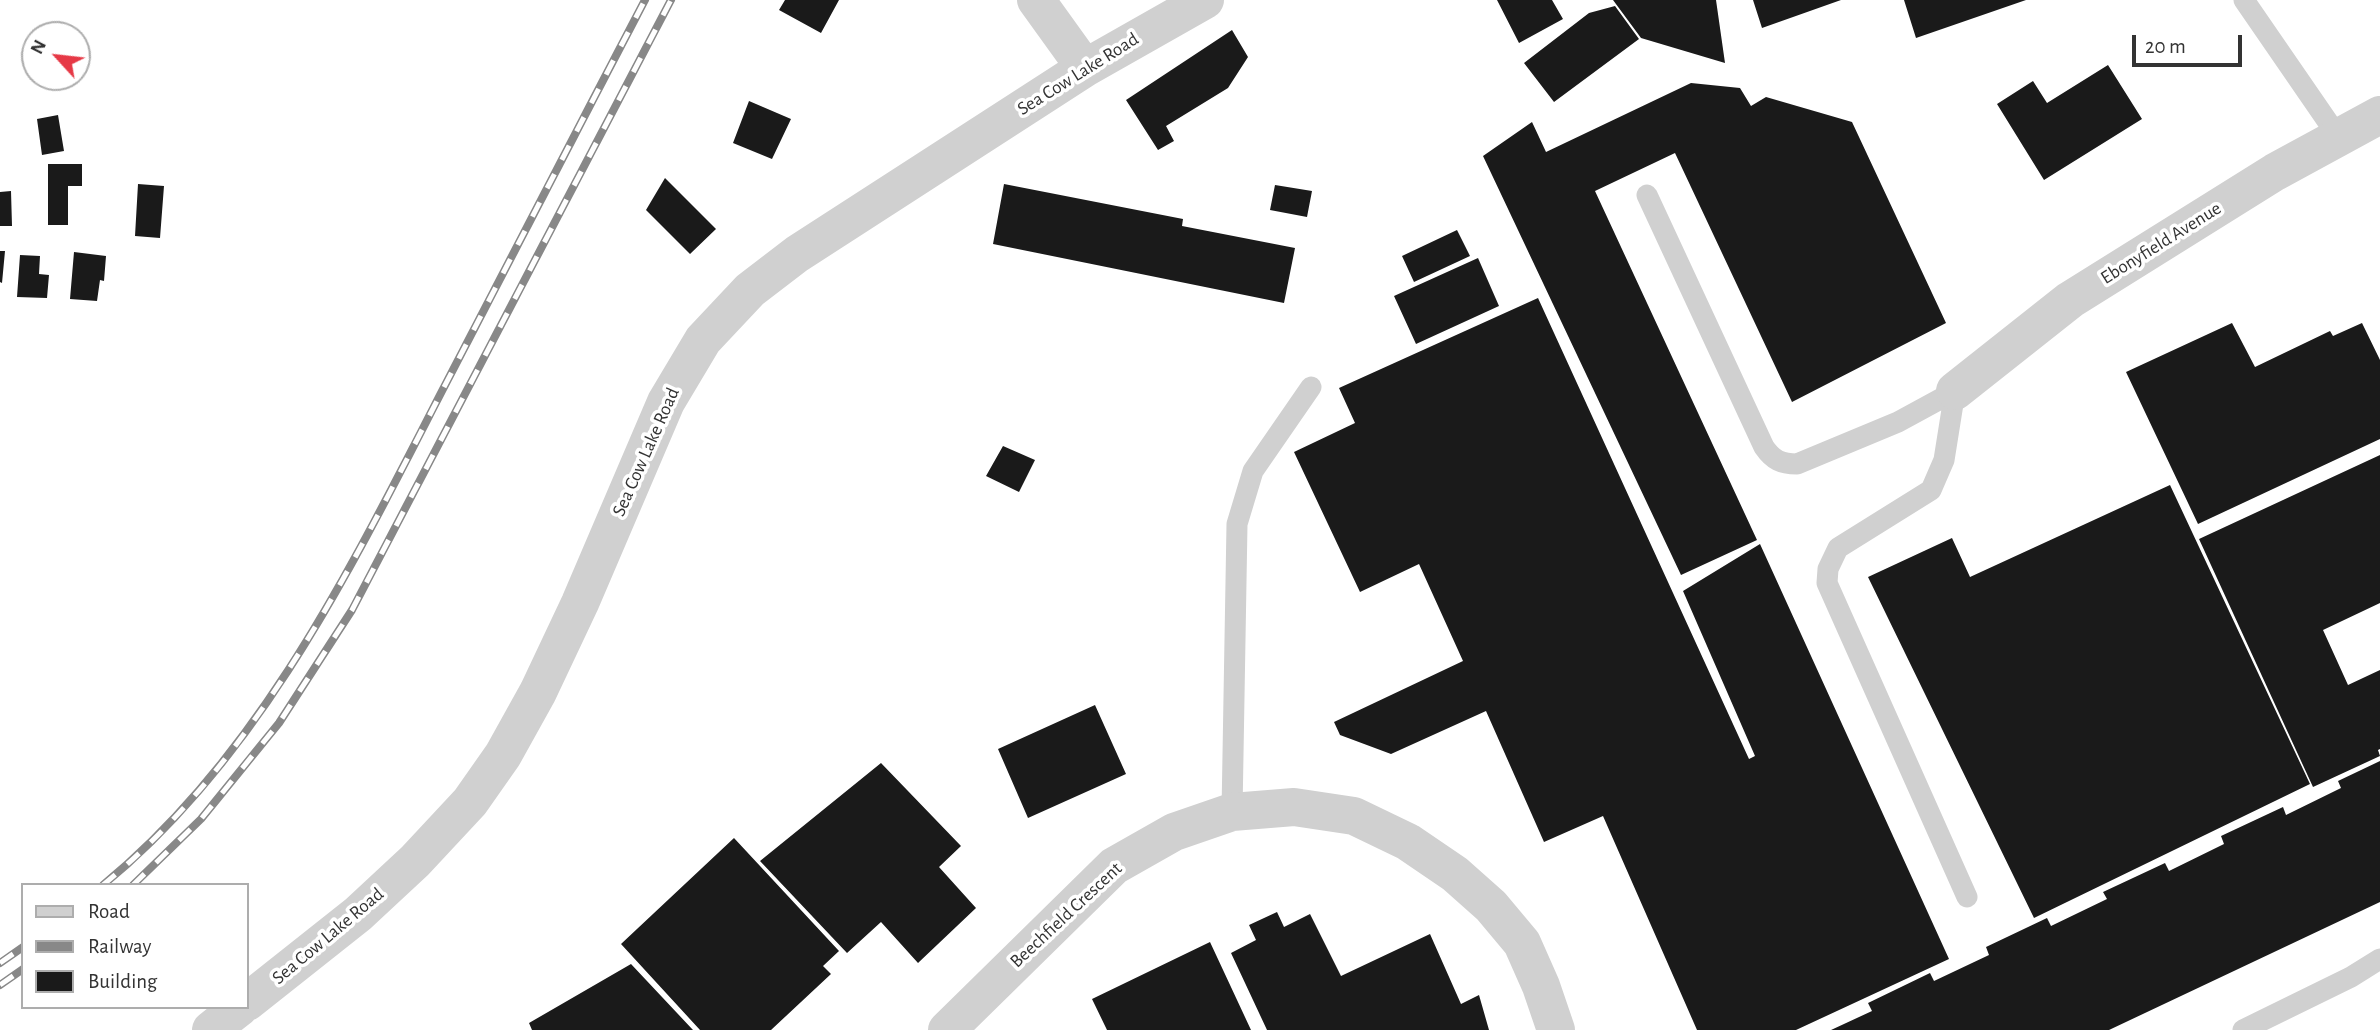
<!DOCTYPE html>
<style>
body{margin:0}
#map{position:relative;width:2380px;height:1030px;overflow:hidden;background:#fff;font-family:"Alegreya Sans",sans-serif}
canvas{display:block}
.legend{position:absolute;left:21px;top:883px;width:228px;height:126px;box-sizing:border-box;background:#fff;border:2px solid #adadad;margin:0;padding:9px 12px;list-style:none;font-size:21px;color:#333}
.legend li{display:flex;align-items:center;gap:14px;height:35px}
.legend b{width:35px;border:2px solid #adadad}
.north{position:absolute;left:21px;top:21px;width:70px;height:70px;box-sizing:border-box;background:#fff;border:2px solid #adadad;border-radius:50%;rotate:297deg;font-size:19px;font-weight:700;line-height:28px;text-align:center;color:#333}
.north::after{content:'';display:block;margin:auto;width:24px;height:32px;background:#e63946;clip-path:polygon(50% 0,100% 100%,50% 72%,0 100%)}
.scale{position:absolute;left:2132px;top:35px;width:110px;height:32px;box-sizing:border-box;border:4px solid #333;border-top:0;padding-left:9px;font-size:21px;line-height:24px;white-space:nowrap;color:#333;-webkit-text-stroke:5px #fff;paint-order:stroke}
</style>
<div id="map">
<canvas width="2380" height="1030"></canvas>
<ul class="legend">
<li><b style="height:9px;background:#d0d0d0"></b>Road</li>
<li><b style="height:9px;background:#888"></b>Railway</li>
<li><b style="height:19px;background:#1a1a1a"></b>Building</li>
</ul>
<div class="north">N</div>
<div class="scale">20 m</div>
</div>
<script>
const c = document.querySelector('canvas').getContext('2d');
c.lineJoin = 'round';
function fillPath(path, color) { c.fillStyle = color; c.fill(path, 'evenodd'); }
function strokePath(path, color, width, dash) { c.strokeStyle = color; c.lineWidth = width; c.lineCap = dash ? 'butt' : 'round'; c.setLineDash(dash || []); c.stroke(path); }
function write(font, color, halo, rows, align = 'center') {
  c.font = font + ' "Alegreya Sans",sans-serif'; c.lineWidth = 7; c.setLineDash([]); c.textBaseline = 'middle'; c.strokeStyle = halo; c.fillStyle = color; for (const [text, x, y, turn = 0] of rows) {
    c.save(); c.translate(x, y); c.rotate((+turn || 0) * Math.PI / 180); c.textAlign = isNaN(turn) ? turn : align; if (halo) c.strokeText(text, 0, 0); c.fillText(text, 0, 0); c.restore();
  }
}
fillPath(new Path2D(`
 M785,0H839L821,33L779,10Z
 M1497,0H1552L1563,19L1519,43Z
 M1613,0H1716L1725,63L1641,38Z
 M1753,0H1841L1762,28Z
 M1904,0H2026L1916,38Z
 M1615,6L1639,39L1554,102L1524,63L1589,13Z
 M1232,30L1248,57L1228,88L1166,126L1174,141L1158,150L1126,100Z
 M2108,65L2142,119L2044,180L1997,104L2033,81L2047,103Z
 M1691,83L1740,88L1751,106L1766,97L1852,122L1946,323L1792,402L1675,153L1595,191L1757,540L1681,575L1483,156L1532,122L1546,152Z
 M749,101L791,119L772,159L733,143Z
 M58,115L64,151L42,155L37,119Z
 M48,164H82V186H68V225H48Z
 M665,178L716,229L690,254L646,210Z
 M138,184L164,186L160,238L135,236Z
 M1004,184L1183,219L1182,226L1295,248L1284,303L993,244Z
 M1275,185L1312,191L1307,217L1270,210Z
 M11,191L12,226H0V192Z
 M1457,230L1470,256L1414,282L1402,256Z
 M0,251H5L2,283L0,282Z
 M74,252L106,256L104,281L100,280L97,301L70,299Z
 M20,255L40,256L39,274L49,275L47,298L17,297Z
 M1478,258L1499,306L1416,344L1394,296Z
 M1538,298L1749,759L1755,756L1683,591L1760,544L1949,959L1796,1030H1697L1603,816L1544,842L1486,711L1391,754L1340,735L1334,722L1463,661L1419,564L1360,592L1294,452L1355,423L1339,388Z
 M2232,323L2255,367L2330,331L2333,336L2362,323L2380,360V439L2198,524L2126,372Z
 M1003,446L1035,460L1019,492L986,476Z
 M2380,455V603L2323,630L2348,685L2380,670V749L2378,750L2380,756L2313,787L2199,539Z
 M2170,485L2310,784L2034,918L1868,577L1952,538L1970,577Z
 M1095,705L1126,774L1028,818L998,749Z
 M2380,761V902L2109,1030H1831L1872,1011L1868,1003L1930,973L1934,981L1989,955L1986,947L2047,918L2051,926L2107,899L2103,892L2165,863L2169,871L2224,844L2221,836L2283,807L2286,815L2341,788L2338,781Z
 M881,763L961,846L939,867L976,908L918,963L881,922L847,953L760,861Z
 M734,838L839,951L823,966L831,974L771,1030H700L621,944Z
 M1277,912L1284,927L1310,914L1341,976L1430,934L1461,1004L1479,995L1489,1030H1267L1231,953L1256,940L1249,925Z
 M1210,942L1251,1030H1107L1092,999Z
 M631,964L693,1030H532L529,1023Z`), '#1a1a1a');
strokePath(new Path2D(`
 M2244,0L2339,138
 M1647,195L1764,447C1773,460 1781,464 1797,464L1898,422L1955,391
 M1955,391L1944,460L1931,490L1838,548L1828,569L1827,583L1967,897
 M1232,812L1237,524L1253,471L1311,387
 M2243,1030L2351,977L2380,959`), '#d0d0d0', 21);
strokePath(new Path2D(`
 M1036,0L1085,68
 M1955,391L2070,300L2275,172L2380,115
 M247,1002L358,914L415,861L470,802L503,755L538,692L580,603L666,402L703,340L750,290L797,254L1085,68L1205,0
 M211,1030L240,1007
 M947,1030L1114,866L1174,832L1232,812L1294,807L1354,816L1408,842L1455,874L1491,906L1522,943L1541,986L1556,1030`), '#d0d0d0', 38);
const rail = new Path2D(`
 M103,885C260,756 351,568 442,391C510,260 577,130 645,0
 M133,885L201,819L279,723L352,610L671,0
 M0,963L23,947
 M0,985L23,969`);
strokePath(rail, '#888', 8);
strokePath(rail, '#fff', 5, [16]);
write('19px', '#333', '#fff', [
 ["Sea Cow Lake Road",1078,74,-32],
 ["Ebonyfield Avenue",2161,243,-32],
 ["Sea Cow Lake Road",646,452,-66],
 ["Beechfield Crescent",1066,915,-43],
 ["Sea Cow Lake Road",328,936,-40]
]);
</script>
